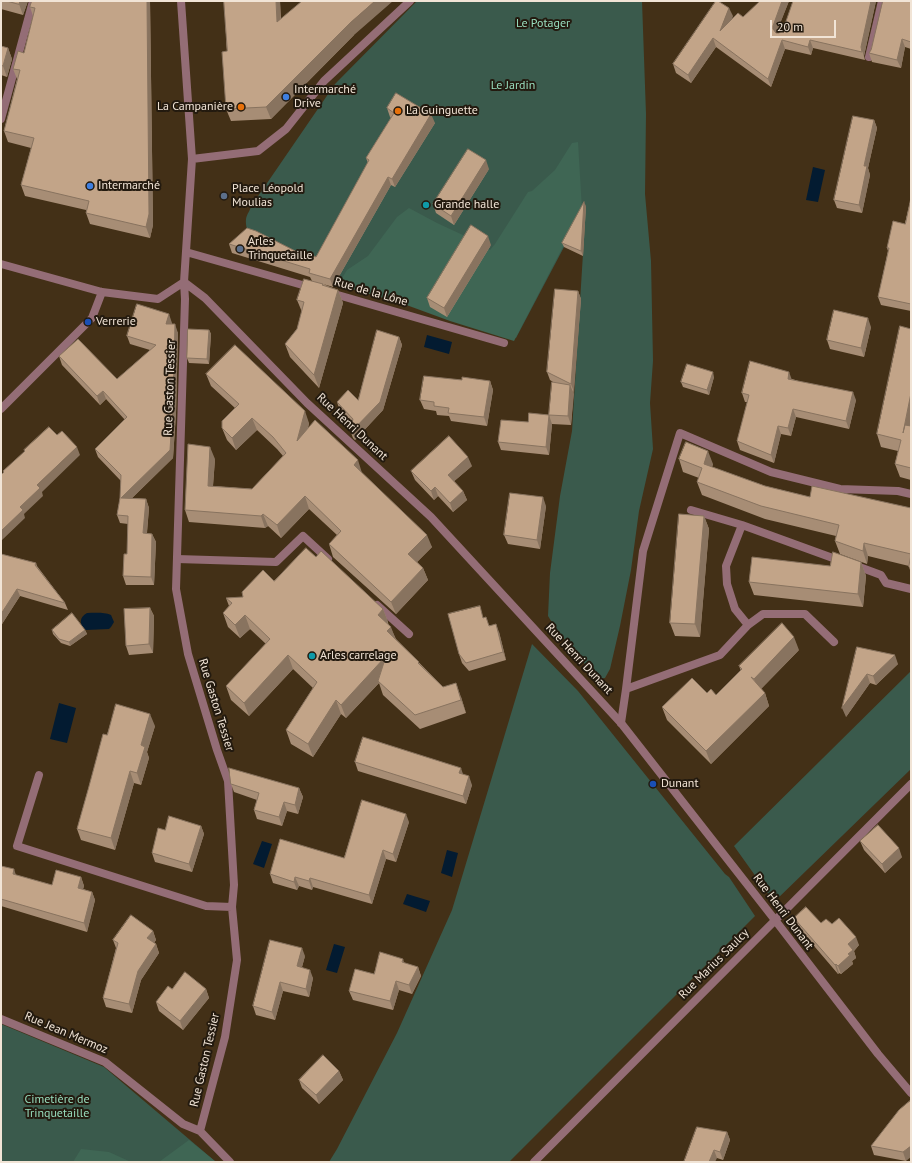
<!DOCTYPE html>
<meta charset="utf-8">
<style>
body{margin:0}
#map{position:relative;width:912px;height:1163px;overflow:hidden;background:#433017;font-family:"PT Sans",sans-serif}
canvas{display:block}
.frame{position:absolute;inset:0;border:2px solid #f1e4d6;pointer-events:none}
.scale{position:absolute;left:770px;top:20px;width:66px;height:18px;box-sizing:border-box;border:2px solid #f1e4d6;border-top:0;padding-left:5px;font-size:12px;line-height:14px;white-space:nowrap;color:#f1e4d6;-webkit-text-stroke:3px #231a0f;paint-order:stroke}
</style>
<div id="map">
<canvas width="912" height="1163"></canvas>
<div class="frame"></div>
<div class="scale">20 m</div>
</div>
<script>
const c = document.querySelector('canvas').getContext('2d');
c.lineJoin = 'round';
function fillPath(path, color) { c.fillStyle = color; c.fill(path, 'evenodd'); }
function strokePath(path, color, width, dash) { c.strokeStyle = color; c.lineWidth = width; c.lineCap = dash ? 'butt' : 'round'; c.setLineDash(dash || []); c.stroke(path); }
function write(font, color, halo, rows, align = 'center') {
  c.font = font + ' "PT Sans",sans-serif'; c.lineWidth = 4; c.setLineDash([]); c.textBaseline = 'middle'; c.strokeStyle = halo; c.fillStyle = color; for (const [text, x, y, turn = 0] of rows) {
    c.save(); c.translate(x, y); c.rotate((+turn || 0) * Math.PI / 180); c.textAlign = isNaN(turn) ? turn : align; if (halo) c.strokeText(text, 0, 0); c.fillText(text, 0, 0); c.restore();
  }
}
fillPath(new Path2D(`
 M417,1H642L646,114L645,194L651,261L653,361L650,403L653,449L639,511L631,570L620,626L610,669L605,678L597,679L556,629L548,616L550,573L560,496L572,431L585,221L583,211L516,338L342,283L234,252L247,229C244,216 248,215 252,205L335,84L413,5Z
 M532,644L578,691L725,874L729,877L755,916L509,1162H329L337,1149L397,1033L452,910Z
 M911,671V769L774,902L734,846Z
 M1,1024L104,1067L216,1162H1Z`), '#3a5a4c');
fillPath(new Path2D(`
 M578,142L582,210L514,341L450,321L401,303L338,285L347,270L368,256L397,217L409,208L437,223L465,236L476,244L490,250L495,244L528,192L532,191L555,170L572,143Z
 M189,1140L216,1162H159Z
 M81,1149L109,1152L131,1162H73Z`), '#3f6654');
fillPath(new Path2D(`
 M813,167L825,170L818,202L806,200Z
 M427,335L452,342L449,354L424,347Z
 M87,613C95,613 104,612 111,615L114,622L111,627L109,629L86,630C79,625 79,617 87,613Z
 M59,703L76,708L67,743L50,739Z
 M262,841L272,844L264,868L253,864Z
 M447,850L458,853L452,877L441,873Z
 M407,894L430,901L426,912L403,904Z
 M334,944L345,947L337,973L326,970Z`), '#031b31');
strokePath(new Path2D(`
 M869,57L882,1
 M691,510L742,525
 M177,559L276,562L303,536L328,559
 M854,565L881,575L886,583L911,589
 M377,605L409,634
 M748,625L763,614H805L834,642
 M626,689L643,551L680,433L771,472L840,489L898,491L911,494
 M621,723L626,689L720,655L748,625L735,609L727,584L726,566L742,525L841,561`), '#946d76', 8);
strokePath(new Path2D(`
 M181,1L192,159L184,282L185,299L176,589L188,654L217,750L228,781L234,885L232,907L237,960L225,1037L200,1131
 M1,119L33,1
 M192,159L258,151L286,129L324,81L410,1
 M186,252L313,288
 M1,264L102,292L158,299L184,282
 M184,282L205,298L307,403L431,517L621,723L775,920L878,1054L911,1093
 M331,293L504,343
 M1,409L92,318L102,292
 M39,775L17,846L206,906L232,907
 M1,1019L105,1062L183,1124L200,1131L230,1162
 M534,1162L911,784`), '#946d76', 8);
fillPath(new Path2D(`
 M1,1H28L23,15L1,9Z
 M32,1H150L153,225L150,238L90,224L86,213V210L25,196L21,185L31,148L8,142L4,131L17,79L13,69L24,53L33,16L30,7Z
 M224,1H280L281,19L354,35L271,119L231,121L226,109L227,51Z
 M789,1L776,33H779L876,1L864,56L865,60L813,48L811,55L785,49L771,87L716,47L691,83L676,73L673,64L733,16L731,20L743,17Z
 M911,1V49L905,47L901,68L872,62L869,53Z
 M1,46L8,48L12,59L7,77L1,75Z
 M387,108L435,123L395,187L391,185L333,287L323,284L338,290L343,303L319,388L290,357L285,344L297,329L302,312L297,300L312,281L310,277L232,253L229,244L313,260L316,257L368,163L366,158L391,118L390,117Z
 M874,120L877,128L868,168L870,175L862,213L837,208L834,200Z
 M489,169L454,225L436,213L433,204Z
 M911,198V311L881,305L878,297L888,251L887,248L905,224Z
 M586,206L583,256L564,247L562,243Z
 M491,245L447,317L430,307L427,298Z
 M578,291L581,299L571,425L552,424L549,455L501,450L498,442L528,422L549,415L553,382L550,380L547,372Z
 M172,323V324L178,333L176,413L173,458L132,498L146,499L149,508L147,533L152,534L156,542L154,585H126L123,576L127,554L128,524L120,523L117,515L120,498L121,481L98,457L95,449L125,420L106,399L100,405L62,365L59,356L117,379L150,350L130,344L127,336Z
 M871,327L864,357L830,349L827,340Z
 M911,329V480L900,477L895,464L898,451L881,447L877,434Z
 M209,330L211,334L209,364L189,363L187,358Z
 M399,337L402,345L383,410L355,440L353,438L350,430L352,423L340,411L337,402L358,400Z
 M206,374L309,423L308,429L362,473L432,547L417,562L423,568L428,580L396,614L333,557L329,544L337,535L309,509L281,538L268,526L265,528L189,522L185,510L215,459L213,486L252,489L283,456L277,449L257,430L236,450L227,440L222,428L235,408L211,386Z
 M714,377L709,395L683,387L681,382Z
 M792,379L856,400L849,429L796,417L791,436L781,434L774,463L740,450L737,441L748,402H745L742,393Z
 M462,380L490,381L493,390L487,426L451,421L449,416L437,415L436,411L424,409L420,400Z
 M679,459L713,464L712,467L765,486L810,497L911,508V573L909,567V566L868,556L867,564L840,554L835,541L836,536L765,519L702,495L697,482L699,478L683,472Z
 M472,466L454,481L463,491L467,500L453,512L438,496L434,500L415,480L411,471Z
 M546,506L540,549L508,544L504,535Z
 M704,516L709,529L700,637L675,636L670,623Z
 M1,554L36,563L37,566L65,603L68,610L20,596L2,624L1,623Z
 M316,557L383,609L388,622V623L396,639L443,687L461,697L466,713L420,729L383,695L379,683L346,718L341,714L313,757L291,744L286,730L313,688L293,669L249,716L231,700L226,686L266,644L250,629L240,638L228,627L223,613L229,606L226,598L243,597L274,581Z
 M861,562L866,576L863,607L754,595L749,582Z
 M150,608L154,616L153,653L129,655L126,646Z
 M484,618L489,625L499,632L506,660L469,671L462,663L459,654Z
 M52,630H85L87,634L70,646L61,643L53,634Z
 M857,647L898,664L876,685L870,683L846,717Z
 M799,650L761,689L765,693L769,706L711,764L667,720L662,707L707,693L716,695L741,671L739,666Z
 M155,726L147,752L149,758L141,785L134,783L115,850L81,840L77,829L88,790L107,735Z
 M355,762L472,785L466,804L358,771Z
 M231,784L299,788L303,797L298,814L287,811L282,826L257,819L254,810L257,800L234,792Z
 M409,822L396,862L386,859L372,904L313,887L312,890L299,886L297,890L273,883L270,874L344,858Z
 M201,826L204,834L192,872L155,862L152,853L165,830Z
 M860,841L902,857L885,873L864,850Z
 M1,866L16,875L52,885L81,877L84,886L83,889L92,892L95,900L87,932L1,906Z
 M794,918L821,923L832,924L859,945L854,951L856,958L852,961L853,964L841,974L839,973L838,974L797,926Z
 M153,931L156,940L154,943L156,944L159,953L141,980L132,1013L106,1007L103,998L116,948L113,940Z
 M305,956L302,967L313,978L309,997L283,991L275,1020L256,1015L253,1006Z
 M403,959L404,963L418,967L421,976L412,994L399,990L393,1010L353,1000L349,991Z
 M172,989H206L209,998L183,1030L159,1011L156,1002Z
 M339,1071L343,1080L319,1104L302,1088L299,1080Z
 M911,1103L906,1161L874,1155L871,1146Z
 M727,1132L730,1140L723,1160L717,1158L684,1162Z`), '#a78d75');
fillPath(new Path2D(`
 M20,1H28L23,15L19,4Z
 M147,1H150L153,225L150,238L146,227Z
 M276,1H280L281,35L277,22Z
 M375,1H393L354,35L271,119L266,107L350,23Z
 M782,1H789L776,34L773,29V26Z
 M871,1H876L864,56L865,60L861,47Z
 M729,8L733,16L723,39L720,31Z
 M713,38L716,47L691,83L688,75Z
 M902,39L905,47L901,68L897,60Z
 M782,40L785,49L771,87L768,79Z
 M810,40L813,48L811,55L808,47Z
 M8,48L12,59L7,77L3,66Z
 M431,114L435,123L395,187L392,179Z
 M874,120L877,128L868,168L870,175L862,213L859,205L864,166Z
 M486,160L489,169L454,225L451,216Z
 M388,177L391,185L333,287L330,279Z
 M584,202L586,206L583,256L581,251Z
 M488,236L491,245L447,317L444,308Z
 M338,290L343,303L319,388L314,375Z
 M578,291L581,299L574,392L571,384Z
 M169,314L172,323L169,332L166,324Z
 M868,318L871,327L864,357L861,348Z
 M175,324L178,333L176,413L173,458L124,506L121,498Z
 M209,330L211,334L209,364L207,359Z
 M399,337L402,345L383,410L355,440L352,431Z
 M713,372L714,377L709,395L707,390Z
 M789,372L792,380L788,379Z
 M490,381L493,390L487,426L484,417Z
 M570,385L574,394L571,425L568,416Z
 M103,391L106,399L100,405L97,396Z
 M853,392L856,400L849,429L846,421Z
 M911,393V429L903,433Z
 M793,409L796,417L791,436L788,428Z
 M305,411L309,423L301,453L297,441Z
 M549,415L552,424L549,455L546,447Z
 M252,418L257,430L236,450L232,438Z
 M778,426L781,434L774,463L771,455Z
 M77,447L80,455L42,492L43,496L24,514L25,518L1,541V531L20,507L37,485Z
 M210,447L215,459L212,498L208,486Z
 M708,451L713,464L709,477L704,464Z
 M468,457L472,466L451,484L448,475Z
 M358,460L362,473L358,477L354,465Z
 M435,487L438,496L434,500L431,491Z
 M463,491L467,500L453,512L450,503Z
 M305,496L309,509L281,538L277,525Z
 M543,497L546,506L540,549L537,540Z
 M146,499L149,508L146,542L143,533Z
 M263,514L268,526L265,528L261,516Z
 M704,516L709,529L700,637L695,624Z
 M152,534L156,542L154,585L151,577Z
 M427,535L432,547L413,566L408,554Z
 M864,543L868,556L867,564L863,551Z
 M861,562L866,576L863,607L858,594Z
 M423,568L428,580L396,614L391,602Z
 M17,589L20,596L2,624L1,620V614Z
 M150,608L154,616L153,653L149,644Z
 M383,609L388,622L383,628L378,615Z
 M245,615L250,629L240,638L235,625Z
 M496,624L499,632L506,660L503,652Z
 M391,627L396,640L387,631Z
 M85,630L87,634L70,646L69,642Z
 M794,637L799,650L758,692L754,679Z
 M288,655L293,669L249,716L244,703Z
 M895,655L898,664L876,685L873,676Z
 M386,656L378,681L379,683L346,718L341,705Z
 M867,674L870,683L846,717L842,708Z
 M456,683L461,697L466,713L461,700Z
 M765,693L769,706L711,764L706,751Z
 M336,700L341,714L313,757L308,744Z
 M150,714L155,726L147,752L149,758L141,785L137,773L141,745Z
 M461,768L464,777L459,773Z
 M130,771L134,783L115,850L111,838Z
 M469,776L472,785L466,804L463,796Z
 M299,788L303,797L298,814L295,805Z
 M284,802L287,811L282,826L279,817Z
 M406,814L409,822L396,862L393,854Z
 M201,826L204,834L192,872L189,864Z
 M899,848L902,857L885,873L882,864Z
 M383,850L386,859L372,904L369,895Z
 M14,869L17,878L13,874Z
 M81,877L84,886L81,896L78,888Z
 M295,877L299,886L297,890L294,882Z
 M310,878L313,887L312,890L309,881Z
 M92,892L95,900L87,932L84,923Z
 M153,931L156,940L151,947L147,938Z
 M856,937L859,945L854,951L856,958L852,961L853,964L841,974L838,966L848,954V944Z
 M156,944L159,953L141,980L132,1013L129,1004L138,971Z
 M302,948L305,956L300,974L297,966Z
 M836,964L839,973L838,974L835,965Z
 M418,967L421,976L412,994L409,985Z
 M310,970L313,978L309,997L306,989Z
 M396,981L399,990L393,1010L390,1001Z
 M280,982L283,991L275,1020L272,1012Z
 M206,989L209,998L183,1030L180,1021Z
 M339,1071L343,1080L319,1104L316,1095Z
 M727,1132L730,1140L723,1160L720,1152Z
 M911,1146V1157L906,1161L903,1152Z
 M714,1150L717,1158L715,1162H709Z`), '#88735f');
const building = new Path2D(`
 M7,1H20L19,4Z
 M32,1H147L149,214L146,227L86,213L89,201L21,185L34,138L4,131L20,70L13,69L18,51L24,53L35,8L30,7Z
 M224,1H276L277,22L302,1H375L350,23L266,107L226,109L222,52L227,51Z
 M716,1H718L729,8L720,31L738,13L743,17L760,1H782L773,26V29L776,33H779L783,30L793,1H871L861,47L862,52L810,40L808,47L782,40L768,79L713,38L688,75L673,64Z
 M883,1H911V42L902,39L897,60L869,53L871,50Z
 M1,46L8,48L3,66L1,65Z
 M396,93L431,114L392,179L388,177L330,279L309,273L310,269L229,244L247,228L256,231L313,260L314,256L316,257L369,160L366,158L394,113L387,108Z
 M853,116L874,120L864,166H867L859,205L834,200Z
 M468,149L486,160L451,216L433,204Z
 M911,198V304L878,297L889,248H887L893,221L905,224Z
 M584,202L581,251L562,243Z
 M471,225L488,236L444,308L427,298Z
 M304,279L323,284L322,285L338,290L314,375L285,344L297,329L304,302L297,300Z
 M555,289L578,291L571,384L547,372Z
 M137,304L169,314L166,324H175L173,405L170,450L121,498L146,499L143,533L152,534L151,577L123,576L124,554H127L128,516L117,515L120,498L121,475L95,449L127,417L103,391L97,396L59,356L78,339L117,379L156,345L127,336Z
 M834,310L868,318L861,348L827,340Z
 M900,326L911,329V393L903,433L905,425L911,426V468L895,464L901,440L877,434Z
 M188,329L209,330L207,359L187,358Z
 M377,330L399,337L380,402L352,431L350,430L353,419L337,402L348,390L358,400Z
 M235,345L305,411L297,441L315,420L358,460L354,465L427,535L408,554L423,568L391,602L329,544L341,531L305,496L277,525L263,514L261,516L185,510L188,444L210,447L208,486L252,489L286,453L273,437L252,418L232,438L222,428V421L239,404L206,374Z
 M750,361L789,372L788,379L853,392L846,421L793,409L788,428L778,426L771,455L737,441L749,395L742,393Z
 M687,364L713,372L707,390L681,382Z
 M424,376L462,380V377L490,381L484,417L448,413L449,408L434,406V402L420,400Z
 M552,382L570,385L568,416L549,415Z
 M529,413L549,415L546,447L498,442L501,420L528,422Z
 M49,427L57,435L62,431L77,447L37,485L40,488L20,507L23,510L1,531V475L4,472L3,471L25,451L24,450Z
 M449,436L468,457L448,475L463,491L450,503L435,487L431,491L411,471Z
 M686,442L708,451L704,464L765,486L810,497L812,486L911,508V554L864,543L863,551L835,541L839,525L761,506L697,482L702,468L679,459Z
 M510,493L543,497L537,540L504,535Z
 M679,514L704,516L695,624L670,623Z
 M306,548L316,557L321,551L383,609L378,615L391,627L387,631L419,662L418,663L443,687L456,683L461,700L415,715L378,681L386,656L341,705L336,700L308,744L286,730L317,682L288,655L244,703L226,686L270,639L245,615L235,625L223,613L232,603L226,598L243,597L242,592L263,570L274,581Z
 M833,552L861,562L858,594L749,582L752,557L830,566Z
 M1,554L36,563L35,565L65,603L17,589L1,614Z
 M911,555V568L909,567Z
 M480,606L483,618L486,617L489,626L496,624L503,652L466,663L459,654L448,614Z
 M150,608L149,644L126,646L124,609Z
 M72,613L85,630L69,642L59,639L52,630Z
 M782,623L794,637L754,679L751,677L765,693L706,751L662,707L692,678L707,693L711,689L716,695L742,669L739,666Z
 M857,647L895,655L873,676L867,674L842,708Z
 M116,704L150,714L141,745L145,747L137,773L130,771L111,838L77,829L88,790L103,734L107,735Z
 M363,737L461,768L459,773L469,776L463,796L355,762Z
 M229,768L299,788L295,805L284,802L279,817L254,810L259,793L231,784Z
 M362,800L406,814L393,854L383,850L369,895L310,878L309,881L295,877L294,882L270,874L280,839L344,858Z
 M169,816L201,826L189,864L152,853L158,828L165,830Z
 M878,825L899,848L882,864L860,841Z
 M1,866L14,869L13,874L52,885L56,870L81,877L78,888L92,892L84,923L1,899Z
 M806,907L821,923L826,919L832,924L839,918L856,937L848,944L853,950L848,954L850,955L838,966L836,964L835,965L794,918Z
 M131,915L153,931L147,938L156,944L138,971L129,1004L103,998L118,943L113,940Z
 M270,940L302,948L297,966L310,970L306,989L280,982L272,1012L253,1006Z
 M380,952L403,959L402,962L418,967L409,985L396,981L390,1001L349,991L355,969L374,974Z
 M185,972L206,989L180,1021L156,1002L168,986L172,989Z
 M323,1055L339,1071L316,1095L299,1080Z
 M910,1101L911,1103V1146L903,1152L871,1146L899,1110Z
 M697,1127L727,1132L720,1152L714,1150L709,1162H684Z`);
fillPath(building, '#c2a488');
strokePath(building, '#88735f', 1);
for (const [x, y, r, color] of [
 [286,97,4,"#3f7fe0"],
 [241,107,4,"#e8710a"],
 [398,111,4,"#e8710a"],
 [90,186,4,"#3f7fe0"],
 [224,196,4,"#5c6f8a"],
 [426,205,4,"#0f9aa8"],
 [240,249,4,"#5c6f8a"],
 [88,322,4,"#1a4fb4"],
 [312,656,4,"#0f9aa8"],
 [653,784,4,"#1a4fb4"]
]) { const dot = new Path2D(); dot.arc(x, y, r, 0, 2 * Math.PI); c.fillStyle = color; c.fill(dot); strokePath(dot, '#231a0f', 1.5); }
write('12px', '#98debe', '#231a0f', [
 ["Le Potager",543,24],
 ["Le Jardin",513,86],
 ["Cimetière de",57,1100],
 ["Trinquetaille",57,1114]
]);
write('12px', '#f1e4d6', '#231a0f', [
 ["Intermarché",294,90],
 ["Drive",294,104],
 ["La Campanière",233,107,"right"],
 ["La Guinguette",406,111],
 ["Intermarché",98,186],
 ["Place Léopold",232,189],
 ["Moulias",232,203],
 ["Grande halle",434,205],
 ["Arles",248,242],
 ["Trinquetaille",248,256],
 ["Verrerie",96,322],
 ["Arles carrelage",320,656],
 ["Dunant",661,784]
], 'left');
write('12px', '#f1e4d6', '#231a0f', [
 ["Rue de la Lône",371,292,16],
 ["Rue Gaston Tessier",170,388,-88],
 ["Rue Henri Dunant",352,427,43],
 ["Rue Henri Dunant",579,659,47],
 ["Rue Gaston Tessier",216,705,73],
 ["Rue Henri Dunant",783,912,53],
 ["Rue Marius Saulcy",714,964,-45],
 ["Rue Jean Mermoz",66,1033,23],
 ["Rue Gaston Tessier",205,1060,-77]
]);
</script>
